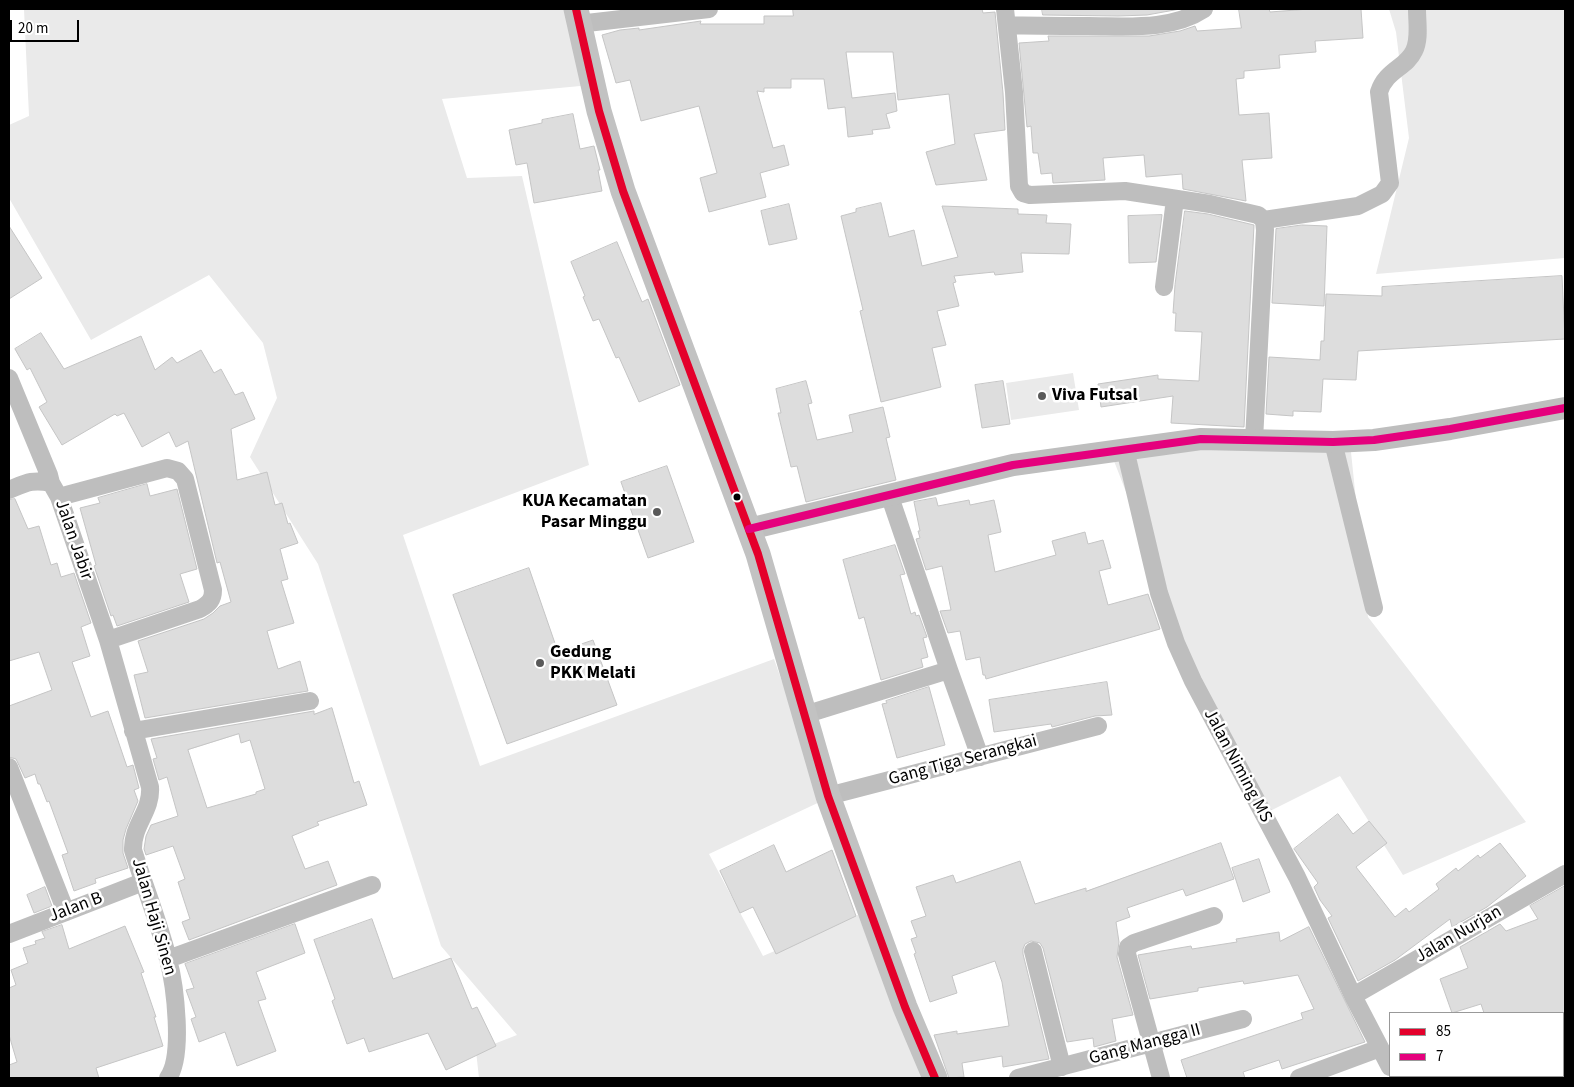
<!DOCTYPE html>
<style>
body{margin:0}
#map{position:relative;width:1574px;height:1087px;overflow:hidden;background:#fff;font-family:"Source Sans 3",sans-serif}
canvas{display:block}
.frame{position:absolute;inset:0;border:10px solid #000;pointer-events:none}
.legend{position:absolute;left:1389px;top:1012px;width:175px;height:65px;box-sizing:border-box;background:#fff;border:1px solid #999;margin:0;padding:6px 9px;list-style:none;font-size:15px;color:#000}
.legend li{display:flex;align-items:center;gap:10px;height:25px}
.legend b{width:25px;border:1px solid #999}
.scale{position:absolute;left:10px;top:20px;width:69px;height:22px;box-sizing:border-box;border:2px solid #000;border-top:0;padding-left:6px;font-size:15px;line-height:18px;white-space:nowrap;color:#000;-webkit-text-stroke:4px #fff;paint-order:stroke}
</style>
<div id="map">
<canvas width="1574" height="1087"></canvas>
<div class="frame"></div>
<ul class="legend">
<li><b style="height:6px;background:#e4002b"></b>85</li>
<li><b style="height:6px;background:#e5007d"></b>7</li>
</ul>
<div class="scale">20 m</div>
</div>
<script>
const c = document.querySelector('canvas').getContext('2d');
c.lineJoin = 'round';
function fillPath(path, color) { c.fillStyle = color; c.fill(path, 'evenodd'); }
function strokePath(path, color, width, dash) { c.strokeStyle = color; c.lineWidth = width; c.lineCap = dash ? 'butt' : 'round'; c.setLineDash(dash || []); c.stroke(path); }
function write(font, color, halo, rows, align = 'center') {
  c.font = font + ' "Source Sans 3",sans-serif'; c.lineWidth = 5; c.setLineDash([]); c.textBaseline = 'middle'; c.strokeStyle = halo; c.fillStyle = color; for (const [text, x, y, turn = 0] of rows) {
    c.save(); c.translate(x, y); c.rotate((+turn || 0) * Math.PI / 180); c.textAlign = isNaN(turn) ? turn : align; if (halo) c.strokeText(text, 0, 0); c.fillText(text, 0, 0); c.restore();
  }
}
fillPath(new Path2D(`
 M24,9H573L591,85L442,99L467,178L522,176L589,465L403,535L480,766L774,659L824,800L709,854L763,956L858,915L924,1078H479L476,1051L517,1035L441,946L318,564L250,457L277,398L263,343L209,275L91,340L9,198V125L29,116Z
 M1389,9H1565V258L1376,274L1409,138L1396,32Z
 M1073,373L1079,410L1011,420L1006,383Z
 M1237,442L1351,452L1368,617L1526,822L1403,875L1340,776L1268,812L1204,693L1114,461Z`), '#eaeaea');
const building = new Path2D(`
 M793,9H982L983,13L995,12L1003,93L1005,130L974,134L987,180L936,185L926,152L955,144L949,94L898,100L893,52H846L852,98L895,93L897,111L886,114L890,128L872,130L873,134L848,137L845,107L828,109L824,79H791V88H764V92L757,91L773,148L784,145L789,165L760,173L766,197L709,212L700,178L717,173L699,106L641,121L630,80L616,83L602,35L620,30L639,28V30L701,21L700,24H764V16H793Z
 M1042,9H1180L1147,15L1118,16L1043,15Z
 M1239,9H1269L1270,12L1309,9H1361L1363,38L1315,41L1316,52L1279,55L1280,68L1244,71V78L1236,79L1239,115L1269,113L1272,158L1242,160L1246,201L1183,189L1182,174L1146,177L1144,155L1103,158L1105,180L1053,183L1052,173L1041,174L1038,153H1033L1031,126L1027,127L1019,43L1049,41L1048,36H1149L1180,31L1195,26L1197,31L1241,28Z
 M573,114L580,149L594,146L600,170H598L602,191L534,203L527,163L516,165L509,130L542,123V120Z
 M881,203L889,237L914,230L922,266L958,257L942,206L1018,209V214L1047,215L1046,223L1071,224L1069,254L1021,253L1023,272L995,275L994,272L954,276L956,282L953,283L959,306L937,311L946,345L932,348L941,387L881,402L860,311L863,310L841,216L856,212V209Z
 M789,204L797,239L769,245L761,211Z
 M1185,211L1208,214L1254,225L1244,427L1171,423L1173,396L1101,407L1098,384L1158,375V379L1199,381L1202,332L1175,331L1176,313H1173L1175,285Z
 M1162,215L1156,262L1129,263L1128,216Z
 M1302,225L1327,226L1324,306L1272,303L1276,229Z
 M9,226L42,278L9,299Z
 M617,242L642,302L648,299L680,385L639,402L619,357L616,358L599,319L593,321L583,297L585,296L571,262Z
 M1562,276L1565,339L1358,351L1356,380L1323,379L1321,412L1293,411V416L1266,414L1269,357L1320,360L1321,341H1324L1326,294L1382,296V287Z
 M41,333L64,369L141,336L155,370L172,357L177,363L201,350L214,373L221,369L235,395L243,392L255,419L231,429L237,480L267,472L275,505L282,503L288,524L290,523L298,543L280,549L288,579L281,581L294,623L267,631L278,669L300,661L308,691L145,718L134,675L148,672L138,641L204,619L213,613L220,606L231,602L220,562L217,563L188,441L176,447L169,432L142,447L124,413L117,416L115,414L62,445L39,407L47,402L30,368L27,370L15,349Z
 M806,381L812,403L808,404L817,440L853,432L849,415L883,407L890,437L886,438L896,480L806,502L797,466L791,467L778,413H781L776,389Z
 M1003,381L1010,424L982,428L975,385Z
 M667,466L694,542L648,558L621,482Z
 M147,484L150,496L177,489L197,569L180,574L189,602L117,626L113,615L111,616L94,566L96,565L80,508L100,503L98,498Z
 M936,498L938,506L969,500L970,505L994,500L1001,532L988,535L995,572L1056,555L1052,541L1085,532L1088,544L1103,540L1111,568L1099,571L1108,605L1148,594L1160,629L986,679L985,675H983L980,657L966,660L960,631L948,633L940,611L951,610L942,566L926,570L916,539L920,538L918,531H920L914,502Z
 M15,499L28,529L39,526L51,565L57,563L61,577L74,573L91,623L81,627L90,656L72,662L91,717L108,711L127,767L133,765L139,788L134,790L138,801L126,829L123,840V853L128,868L95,879L96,883L74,891L62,855L68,853L49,801L47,802L40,784H38L35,774L25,778L16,759L9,757V706L52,690L39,652L9,661V500Z
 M895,545L905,574L900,575L911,614L915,612L916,616L919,615L927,637L923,638L928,657L921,659L923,667L881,680L864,617L859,619L843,560Z
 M529,568L558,652L593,640L617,705L507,744L453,595Z
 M1107,682L1112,715L1095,716L1052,727L1051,724L994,732L989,700Z
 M929,687L945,745L897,758L882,704L887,703L886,701Z
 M332,708L354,783L359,781L367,805L317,822L319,825L292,836L305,869L328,861L337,885L189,940L182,922L190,919L178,882L185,879L173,846L146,855L144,849L146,836L151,825L178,816L167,777L159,780L153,759L157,758L151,739L314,711V714ZM239,734L241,743L250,740L265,789L256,792V794L207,808L188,750Z
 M1338,814L1353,834L1369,821L1387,843L1356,867L1395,917L1406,908L1409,912L1439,889L1436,884L1456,868L1458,871L1478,855L1480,858L1500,843L1526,876L1487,907L1452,927L1450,919L1395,960L1358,981L1328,918L1332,916L1320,900L1314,887L1318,883L1294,849Z
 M1221,843L1234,879L1186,896L1183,889L1127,908L1130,917L1116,922L1119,942L1117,957L1133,1015L1112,1019L1116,1041L1094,1047L1093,1038L1067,1042L1043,948L1040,943L1031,941L1025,944L1023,949V954L1049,1059L1003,1067L1002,1056L962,1063L964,1077L949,1078L934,1035L957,1031V1034L1009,1026L1002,982L995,961L952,976L957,993L930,1002L914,954L916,953L911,939L917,937L911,921L926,916L916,887L953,875L956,883L1020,861L1035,904L1086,888V891Z
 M774,845L786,872L832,850L856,916L776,954L753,907L740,913L720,871Z
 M1259,859L1270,892L1243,902L1232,868Z
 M1565,886V1013H1484L1481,1004L1452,1013L1440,979L1468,968L1460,947L1500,924L1506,931L1538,919L1530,906Z
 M45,887L52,906L34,913L27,895Z
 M372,919L393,979L451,958L472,1009L477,1007L496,1046L446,1070L428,1033L369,1052L364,1038L347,1044L332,1001L335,999L314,940Z
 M295,924L305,953L256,972L266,999L258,1001L276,1051L237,1066L225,1032L199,1042L191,1019L196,1017L186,990L194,988L185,964Z
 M62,925L69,949L125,926L144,972L141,973L156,1017H154L163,1046L96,1068L99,1078H9V1065L17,1062L9,1035V988L16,985L11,970L28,963L23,948L36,944L35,941L45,938L42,932Z
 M1309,927L1365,1042L1282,1069L1279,1060L1243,1072L1245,1078H1187L1181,1060L1303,1019L1301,1013L1314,1009L1298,975L1244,984L1243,981L1198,988V991L1150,999L1138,955L1191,946L1192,949L1237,942L1236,939L1279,932L1280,941Z`);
fillPath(building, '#ddd');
strokePath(building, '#c5c5c5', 1);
strokePath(new Path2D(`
 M1005,9L1014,92L1019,186L1023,193L1030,195L1125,191L1210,204L1258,215L1264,220L1265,230L1254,440
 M578,24L709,9
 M1007,25C1034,26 1061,26 1088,26C1126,26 1171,31 1204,9
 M1264,220L1358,206L1382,194L1390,183L1379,92C1386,70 1406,68 1414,51C1420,39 1417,23 1417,9
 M1164,287L1175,199
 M9,378L49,475L51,483L59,497L108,640L150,787C152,811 132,825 133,850C144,886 159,922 168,959C175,985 184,1056 168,1078
 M1333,442L1374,608
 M1125,449L1159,593L1176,643L1193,681L1297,877L1353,996L1390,1067
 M9,490C26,483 32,479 51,483
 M889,494L949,670L980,757
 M59,497L167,468L178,471L185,479L213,590C213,600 209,604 200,609L108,640
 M804,715L949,670
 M133,731L310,701
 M9,767L66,912
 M828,796L1098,726
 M9,934L143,882
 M1033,951L1062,1067
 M168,959L372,885
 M1353,996L1565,874
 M1563,1068L1565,1066
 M1018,1078L1243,1019
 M1161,1078L1127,954L1128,947L1134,943L1214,916
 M1299,1078L1380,1048
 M1548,1078L1551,1076`), '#bebebe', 18);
strokePath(new Path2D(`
 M749,529L1013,465L1201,439L1333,442L1374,440L1450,429L1565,408`), '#bebebe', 22);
strokePath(new Path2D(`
 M576,9L599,111L623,191L758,554L828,796L905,1007L935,1078`), '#c2c2c2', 25);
strokePath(new Path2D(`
 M576,9L599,111L623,191L758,554L828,796L905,1007L935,1078`), '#e4002b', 8);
strokePath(new Path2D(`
 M749,529L1013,465L1201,439L1333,442L1374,440L1450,429L1565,408`), '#e5007d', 8);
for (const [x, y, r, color] of [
 [1042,396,5,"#595959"],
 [737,497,4.5,"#000"],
 [657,512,5,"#595959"],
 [540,663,5,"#595959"]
]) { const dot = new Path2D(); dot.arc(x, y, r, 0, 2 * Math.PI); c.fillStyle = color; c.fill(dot); strokePath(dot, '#fff', 2); }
write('bold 18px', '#000', '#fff', [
 ["Viva Futsal",1052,396],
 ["KUA Kecamatan",647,502,"right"],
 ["Pasar Minggu",647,523,"right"],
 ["Gedung",550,653],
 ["PKK Melati",550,674]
], 'left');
write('18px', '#000', '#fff', [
 ["Jalan Jabir",73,540,71],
 ["Gang Tiga Serangkai",963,761,-15],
 ["Jalan Niming MS",1237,766,62],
 ["Jalan B",76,908,-21],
 ["Jalan Haji Sinen",153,917,74],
 ["Jalan Nurjan",1459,935,-30],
 ["Gang Mangga II",1145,1045,-15]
]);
</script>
